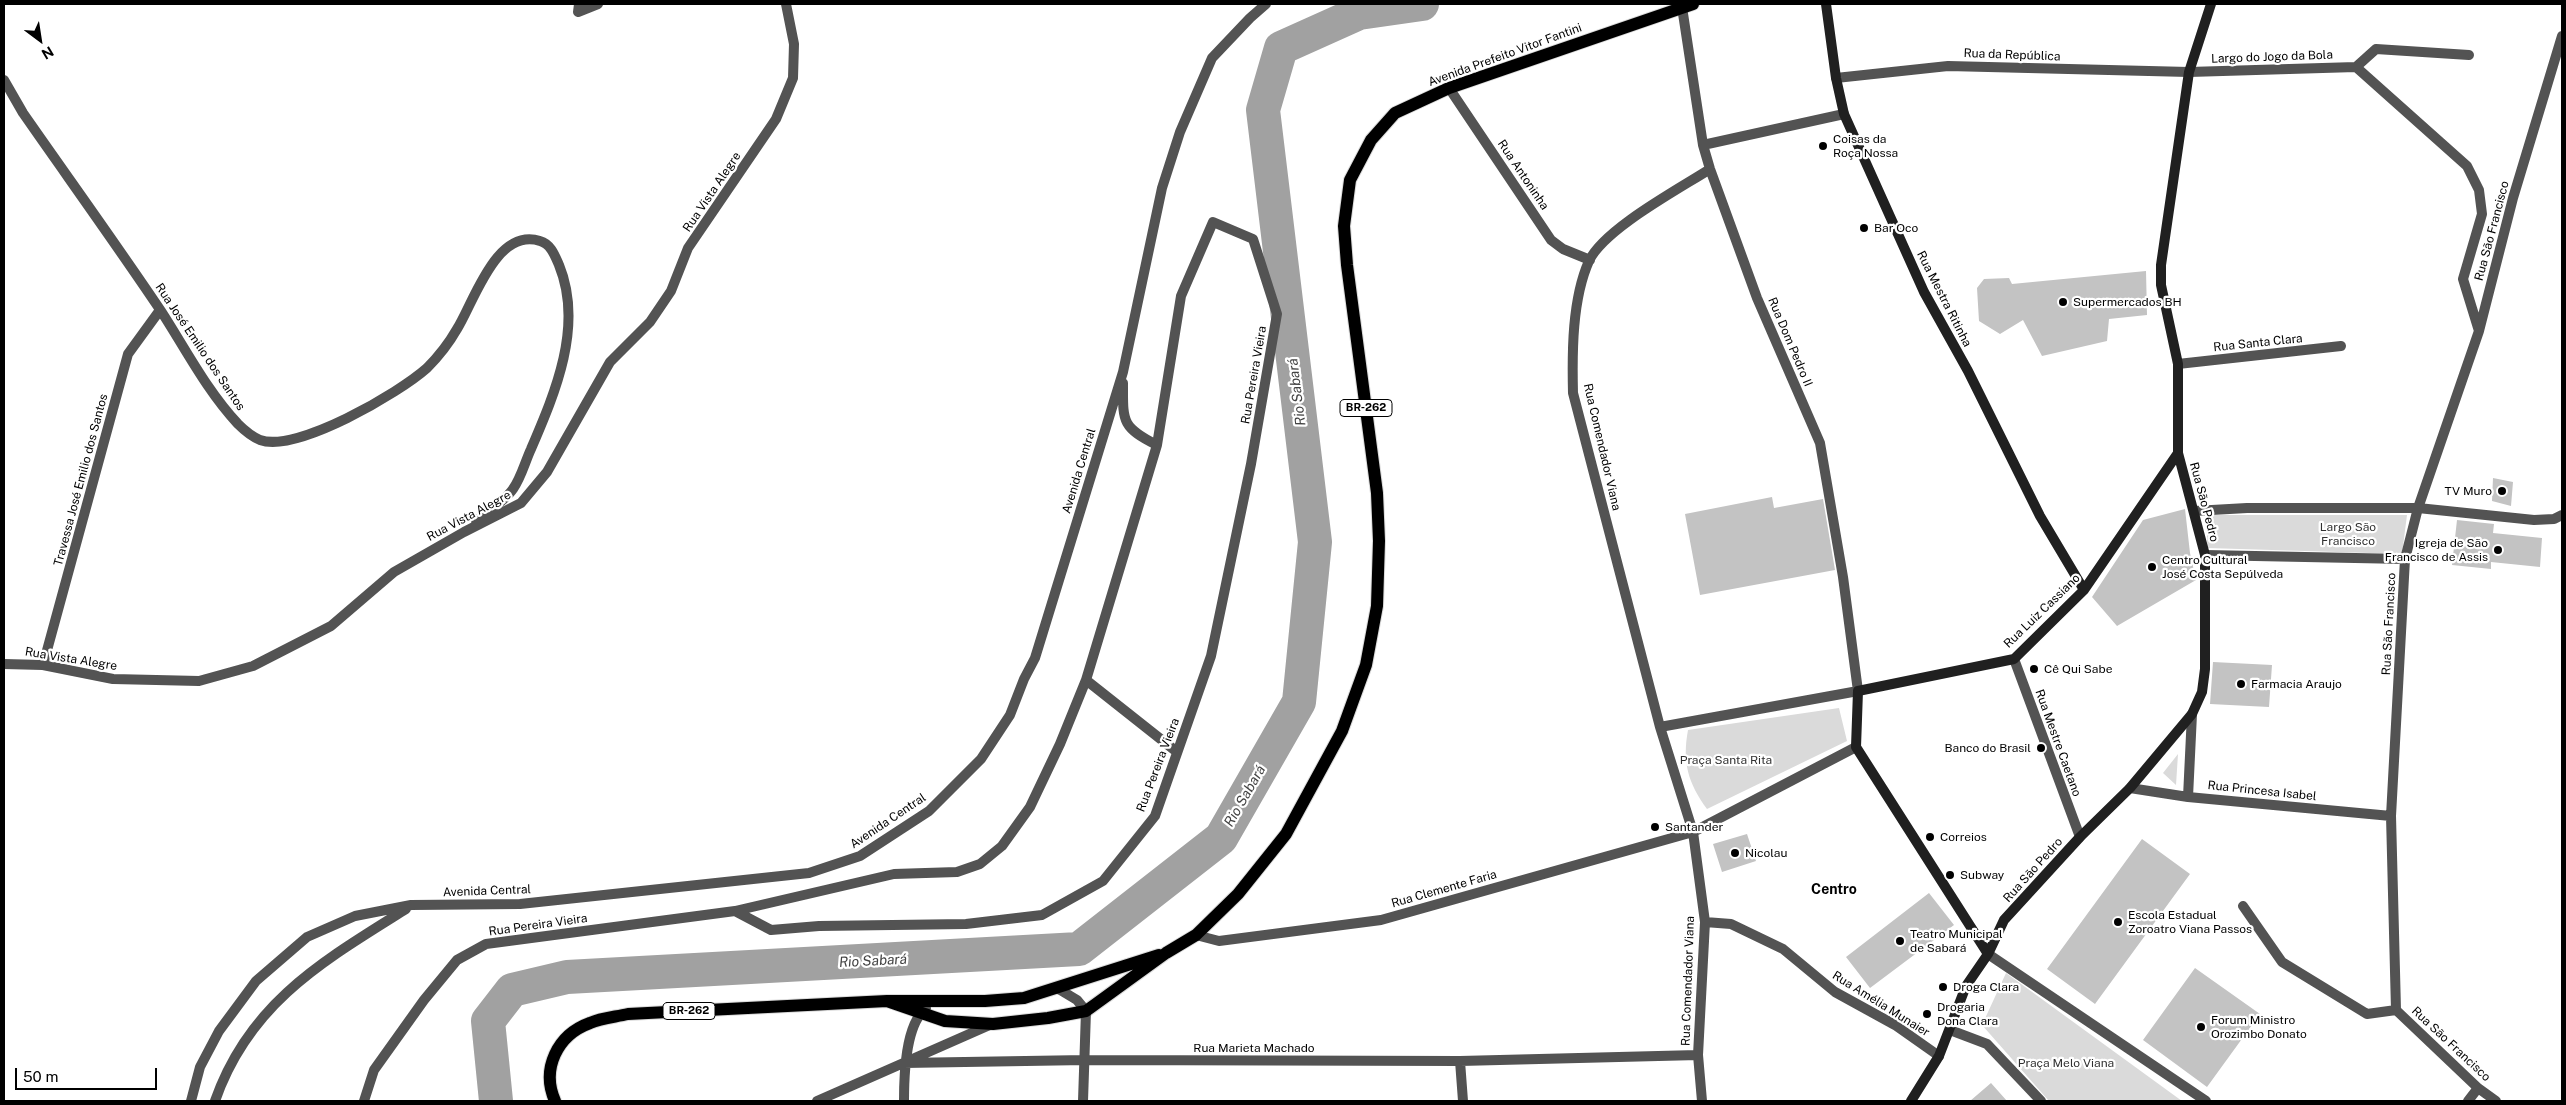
<!DOCTYPE html>
<meta charset="utf-8">
<style>
body{margin:0}
#map{position:relative;width:2566px;height:1105px;overflow:hidden;background:#fff;font-family:"Public Sans",sans-serif}
canvas{display:block}
.frame{position:absolute;inset:0;border:5px solid #000;pointer-events:none}
.north{position:absolute;left:15px;top:15px;width:50px;height:50px;-webkit-text-stroke:4px #fff;paint-order:stroke;rotate:149deg;font-size:14px;font-weight:700;line-height:20px;text-align:center;color:#000}
.north::after{content:'';display:block;margin:auto;width:18px;height:22px;background:#000;clip-path:polygon(50% 0,100% 100%,50% 72%,0 100%)}
.scale{position:absolute;left:15px;top:1068px;width:142px;height:22px;box-sizing:border-box;border:2px solid #000;border-top:0;padding-left:6px;font-size:15px;line-height:18px;white-space:nowrap;color:#000;-webkit-text-stroke:4px #fff;paint-order:stroke}
</style>
<div id="map">
<canvas width="2566" height="1105"></canvas>
<div class="frame"></div>
<div class="north">N</div>
<div class="scale">50 m</div>
</div>
<script>
const c = document.querySelector('canvas').getContext('2d');
c.lineJoin = 'round';
function fillPath(path, color) { c.fillStyle = color; c.fill(path, 'evenodd'); }
function strokePath(path, color, width, dash) { c.strokeStyle = color; c.lineWidth = width; c.lineCap = dash ? 'butt' : 'round'; c.setLineDash(dash || []); c.stroke(path); }
function write(font, color, halo, rows, align = 'center') {
  c.font = font + ' "Public Sans",sans-serif'; c.lineWidth = 4.5; c.setLineDash([]); c.textBaseline = 'middle'; c.strokeStyle = halo; c.fillStyle = color; for (const [text, x, y, turn = 0] of rows) {
    c.save(); c.translate(x, y); c.rotate((+turn || 0) * Math.PI / 180); c.textAlign = isNaN(turn) ? turn : align; if (halo) c.strokeText(text, 0, 0); c.fillText(text, 0, 0); c.restore();
  }
}
fillPath(new Path2D(`
 M2207,515H2407L2402,554L2207,548Z
 M1839,708L1847,741L1707,809C1688,783 1682,762 1688,730Z
 M2178,754L2176,785L2163,773Z
 M2006,973L2182,1101H2049L1982,1025Z`), '#dadada');
strokePath(new Path2D(`
 M496,1101L488,1021L512,990L567,977L1079,949L1221,838L1299,702L1315,542L1263,110L1281,48L1359,13L1422,4`), '#a1a1a1', 34);
fillPath(new Path2D(`
 M2146,271L2147,315L2109,319L2107,341L2042,356L2023,320L2000,334L1979,321L1977,288L1984,279L2009,278L2012,284Z
 M2493,478L2513,482L2511,506L2492,501Z
 M1772,497L1774,508L1823,499L1835,570L1700,595L1685,514Z
 M2185,509L2190,553L2196,580L2117,626L2092,597L2143,520Z
 M2457,520L2494,524L2493,533L2542,538L2540,567L2491,562V569L2452,565Z
 M2213,662L2272,665L2269,707L2210,704Z
 M1747,834L1756,861L1722,872L1713,844Z
 M2142,839L2190,874L2095,1004L2047,969Z
 M1929,893L1954,925L1870,988L1846,957Z
 M2195,968L2260,1014L2207,1087L2143,1040Z
 M1991,1083L2007,1101H1970Z`), '#c3c3c3');
const primary = new Path2D(`
 M887,1001L945,1021L993,1024L1048,1018L1086,1011L1166,953L1196,935L1238,894L1286,834L1342,731L1366,665L1377,606L1379,541L1377,493L1347,265L1344,226L1350,180L1371,140L1395,113L1449,88L1693,4
 M555,1101C541,1069 557,1035 590,1023C601,1018 615,1017 628,1014L887,1001H985L1024,998L1159,955`);
strokePath(primary, '#dbdbdb', 14);
strokePath(new Path2D(`
 M579,4L578,12L598,4
 M2356,67L2467,166L2479,190L2482,214L2463,279L2479,331
 M2356,67L2376,49L2469,55
 M1836,78L1948,66L2189,72L2356,67
 M4,80L23,113C69,179 116,244 161,311C185,348 207,391 238,424C243,429 253,437 260,440C297,453 399,393 427,368C438,357 449,343 457,329C474,302 496,227 540,241C551,244 555,256 559,265C584,326 555,393 531,449C525,462 521,478 513,489C505,501 487,512 476,521
 M1449,88L1551,240L1563,249L1590,260
 M1703,145L1844,114
 M2178,364L2341,346
 M1123,383C1123,421 1121,427 1157,445
 M2194,511L2247,508H2418L2534,520L2554,519L2562,515
 M2205,555L2405,559
 M2014,659L2080,837
 M4,664L43,665L113,679L199,681L253,666L331,626L394,572L464,532L521,503L547,472L610,362L650,322L671,291L688,248L776,119L793,78L794,44L786,4
 M43,665L128,354L160,310
 M1086,680L1177,752
 M1660,727L1858,691L1843,577L1820,443L1757,298L1710,169L1703,145L1682,7
 M2130,788L2188,797L2391,816
 M2188,797L2192,714
 M2243,906L2282,962L2367,1014L2396,1010
 M1705,922L1731,924L1783,949L1835,992L1895,1025L1939,1056
 M1196,935L1219,941L1381,920L1693,832L1856,747
 M1988,954L2206,1101
 M1057,988L1077,1000L1086,1011L1083,1101
 M1950,1030L1987,1044L2041,1101
 M1460,1061L1463,1101
 M904,1063L1086,1060L1460,1061L1698,1055
 M191,1101L200,1067L219,1031L256,981L307,937L355,916L411,905L520,904L809,873L860,856L929,811L981,759L1010,715L1024,679L1035,658L1123,372L1162,188L1180,132L1212,58L1250,18L1266,4
 M215,1101C249,1003 323,961 406,909
 M364,1101L374,1070L424,1000L457,960L486,944L735,911L894,874L957,872L980,864L1002,846L1030,807L1060,744L1086,680L1157,445L1181,296L1213,222L1253,239L1277,314L1251,464L1211,656L1155,816L1103,881L1042,915L966,924L819,926L771,930L735,911
 M817,1101L992,1024
 M904,1101C904,1076 905,1025 926,1008
 M1702,1101L1698,1055L1705,922L1693,832L1660,727L1573,393C1572,353 1572,299 1589,261C1604,229 1679,189 1710,169
 M2468,1101L2478,1088
 M2496,1101L2478,1088L2396,1010L2391,816L2405,559L2418,508L2479,331L2513,198L2562,36`), '#535353', 10);
strokePath(new Path2D(`
 M1826,4L1836,78L1844,114L1924,292L1968,371L2040,516L2084,590
 M1988,954L1856,747L1858,691L2014,659L2084,590L2178,453
 M1911,1101L1939,1056L1966,986L1988,954L2004,920L2080,837L2130,788L2192,714L2202,692L2205,669V555L2178,453V364L2161,285V265L2189,72L2211,4`), '#202020', 10);
strokePath(primary, '#000', 12);
for (const [x, y, r, color] of [
 [1823,146,5,"#000"],
 [1864,228,5,"#000"],
 [2063,302,5,"#000"],
 [2502,491,5,"#000"],
 [2498,550,5,"#000"],
 [2152,567,5,"#000"],
 [2034,669,5,"#000"],
 [2241,684,5,"#000"],
 [2041,748,5,"#000"],
 [1655,827,5,"#000"],
 [1930,837,5,"#000"],
 [1735,853,5,"#000"],
 [1950,875,5,"#000"],
 [2118,922,5,"#000"],
 [1900,941,5,"#000"],
 [1943,987,5,"#000"],
 [1927,1014,5,"#000"],
 [2201,1027,5,"#000"]
]) { const dot = new Path2D(); dot.arc(x, y, r, 0, 2 * Math.PI); c.fillStyle = color; c.fill(dot); strokePath(dot, '#fff', 2); }
for (const [x, y, w] of [
 [1366,408,52],
 [689,1011,52]
]) { const box = new Path2D(); box.roundRect(x - w / 2, y - 8.5, w, 17, 4); c.fillStyle = '#fff'; c.fill(box); strokePath(box, '#000', 1); }
write('bold 11px', '#000', null, [
 ["BR-262",1366,408],
 ["BR-262",689,1011]
]);
write('12px', '#000', '#fff', [
 ["Avenida Prefeito Vitor Fantini",1505,55,-20],
 ["Rua da República",2012,55,2],
 ["Largo do Jogo da Bola",2272,57,-2],
 ["Rua Antoninha",1523,175,56],
 ["Rua Vista Alegre",712,192,-56],
 ["Rua São Francisco",2492,231,-75],
 ["Rua Mestra Ritinha",1944,299,63],
 ["Rua Dom Pedro II",1790,342,67],
 ["Rua Santa Clara",2258,343,-6],
 ["Rua José Emilio dos Santos",200,347,56],
 ["Rua Pereira Vieira",1254,375,-80],
 ["Rua Comendador Viana",1602,447,77],
 ["Avenida Central",1079,471,-73],
 ["Travessa José Emilio dos Santos",81,480,-75],
 ["Rua São Pedro",2204,502,75],
 ["Rua Vista Alegre",469,516,-28],
 ["Rua Luiz Cassiano",2042,611,-44],
 ["Rua São Francisco",2389,624,-87],
 ["Rua Vista Alegre",71,659,9],
 ["Rua Mestre Caetano",2058,743,70],
 ["Rua Pereira Vieira",1158,765,-69],
 ["Rua Princesa Isabel",2262,791,6],
 ["Avenida Central",888,821,-34],
 ["Rua São Pedro",2033,870,-48],
 ["Rua Clemente Faria",1444,889,-16],
 ["Avenida Central",487,891,-2],
 ["Rua Pereira Vieira",538,925,-8],
 ["Rua Comendador Viana",1688,981,-88],
 ["Rua Amélia Munaier",1881,1004,32],
 ["Rua São Francisco",2451,1044,43],
 ["Rua Marieta Machado",1254,1048]
]);
write('12px', '#000', '#fff', [
 ["Coisas da",1833,139],
 ["Roça Nossa",1833,153],
 ["Bar Oco",1874,228],
 ["Supermercados BH",2073,302],
 ["TV Muro",2492,491,"right"],
 ["Igreja de São",2488,543,"right"],
 ["Francisco de Assis",2488,557,"right"],
 ["Centro Cultural",2162,560],
 ["José Costa Sepúlveda",2162,574],
 ["Cê Qui Sabe",2044,669],
 ["Farmacia Araujo",2251,684],
 ["Banco do Brasil",2031,748,"right"],
 ["Santander",1665,827],
 ["Correios",1940,837],
 ["Nicolau",1745,853],
 ["Subway",1960,875],
 ["Escola Estadual",2128,915],
 ["Zoroatro Viana Passos",2128,929],
 ["Teatro Municipal",1910,934],
 ["de Sabará",1910,948],
 ["Droga Clara",1953,987],
 ["Drogaria",1937,1007],
 ["Dona Clara",1937,1021],
 ["Forum Ministro",2211,1020],
 ["Orozimbo Donato",2211,1034]
], 'left');
write('12px', '#313131', '#fff', [
 ["Largo São",2348,527],
 ["Francisco",2348,541],
 ["Praça Santa Rita",1726,760],
 ["Praça Melo Viana",2066,1063]
]);
write('italic 14px', '#424242', '#fff', [
 ["Rio Sabará",1297,392,-97],
 ["Rio Sabará",1245,796,-60],
 ["Rio Sabará",873,961,-3]
]);
write('bold 14px', '#000', '#fff', [
 ["Centro",1834,890]
]);
</script>
